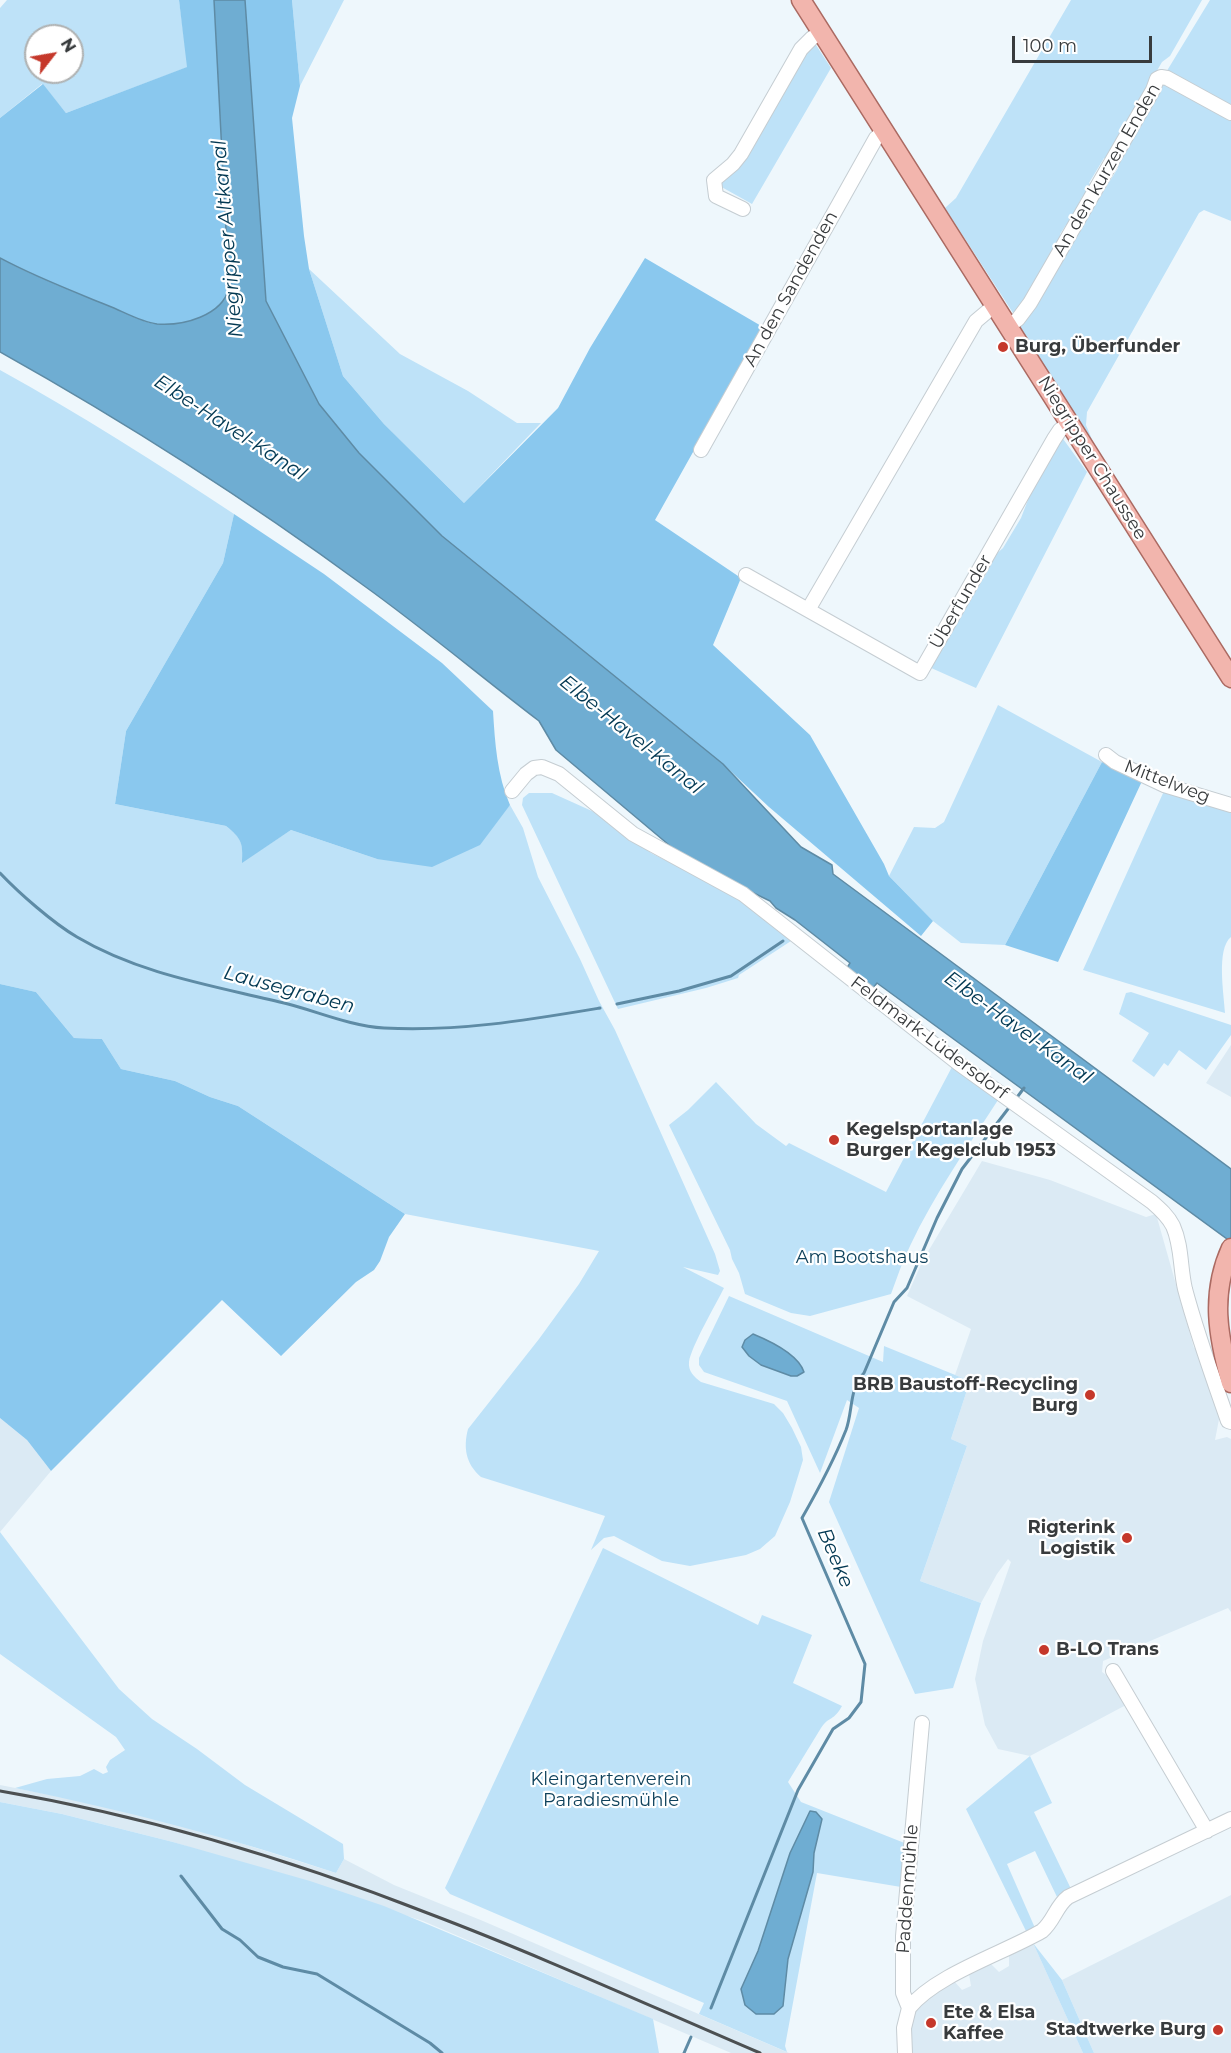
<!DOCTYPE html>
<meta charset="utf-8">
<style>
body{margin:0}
#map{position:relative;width:1231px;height:2053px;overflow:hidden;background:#eef7fc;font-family:Montserrat,sans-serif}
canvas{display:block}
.north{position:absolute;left:24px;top:24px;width:60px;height:60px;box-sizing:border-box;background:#fff;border:2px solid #afb1b1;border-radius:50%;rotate:59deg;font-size:16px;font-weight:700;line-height:24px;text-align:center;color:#383b3d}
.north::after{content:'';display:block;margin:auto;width:21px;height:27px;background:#c5382b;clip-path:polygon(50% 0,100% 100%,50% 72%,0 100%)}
.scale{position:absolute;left:1012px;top:36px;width:140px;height:27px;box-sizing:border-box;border:3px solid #383b3d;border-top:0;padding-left:8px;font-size:18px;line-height:21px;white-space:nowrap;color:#383b3d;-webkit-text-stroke:4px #fff;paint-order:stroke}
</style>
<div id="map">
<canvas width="1231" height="2053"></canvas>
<div class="north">N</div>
<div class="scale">100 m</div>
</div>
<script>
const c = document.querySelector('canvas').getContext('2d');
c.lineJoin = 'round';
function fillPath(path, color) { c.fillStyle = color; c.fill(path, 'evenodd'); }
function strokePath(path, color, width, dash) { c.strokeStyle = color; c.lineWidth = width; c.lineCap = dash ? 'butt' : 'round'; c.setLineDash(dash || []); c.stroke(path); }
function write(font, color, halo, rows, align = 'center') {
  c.font = font + ' Montserrat,sans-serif'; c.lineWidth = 4.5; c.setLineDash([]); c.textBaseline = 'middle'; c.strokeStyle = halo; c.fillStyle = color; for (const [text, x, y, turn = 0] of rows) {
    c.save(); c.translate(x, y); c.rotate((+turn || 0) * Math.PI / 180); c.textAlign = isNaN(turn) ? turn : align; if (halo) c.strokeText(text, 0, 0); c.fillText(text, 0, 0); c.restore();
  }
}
fillPath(new Path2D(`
 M1231,1045V1097L1206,1083Z
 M982,1161L1050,1180L1146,1217L1156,1214L1194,1348L1198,1346L1220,1414L1215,1440L1227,1437L1231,1439V1612L1228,1608L1103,1661L1102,1672L1112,1679L1126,1705L1030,1756L998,1749L985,1725L975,1679L983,1641L1011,1562L1008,1559L997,1574L981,1603L920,1581L967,1446L951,1439L970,1381L955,1375L971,1329L907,1296L923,1260Z
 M0,1418L27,1440L51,1471L0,1532Z
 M0,1785L82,1801L186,1826L336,1873L344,1859L394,1885L483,1921L789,2053H731L423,1921L173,1842L62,1814L0,1802Z
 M1231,1895V2053H1094L1062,1980Z
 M1033,1943L1083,2053H911L910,2032L912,2014L927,1998L954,1981L962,1990L971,1986L969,1974L991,1964L999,1972L1009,1966V1954Z`), '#dbeaf4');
fillPath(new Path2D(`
 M7,0H179L188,67L66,113L42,84L0,118V8ZM36,36H72V72H36Z
 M292,0H344L300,86Z
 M1071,0H1202L1170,56L1162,62L1106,158H1104L1089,183L1093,187L1086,199L1082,197L1078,205L1079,212L1070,225H1066L1060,234L1062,240L1036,284H1033L1029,289L1031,295L1015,316L945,208L956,198Z
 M1210,0H1231V110L1165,74Z
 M814,42L831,68L752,204L718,185L793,67Z
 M1160,82L1231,116V221L1204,210L1199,213L1087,412L1086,425L1093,442L1018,327L1118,168L1113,165Z
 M309,269L400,354L468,391L517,423H541L464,503L384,424L343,376Z
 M0,370C80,414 157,463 234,514L223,563L126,731L115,804L226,826C242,839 243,842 242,862L291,830L377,859L504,810L510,805L523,828L538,877L580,959L599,1001L615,1030L715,1254L720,1271L718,1275L683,1267L724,1288C716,1304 691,1347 689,1362C688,1371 694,1377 701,1382L774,1404L783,1413L792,1428L801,1447L803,1460L790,1502L775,1536L760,1549L746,1555L690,1566L662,1561L614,1536L604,1538L591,1550L605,1516L481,1477C466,1464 463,1448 468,1429L539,1339L579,1284L599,1251L405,1214L238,1106L210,1097L175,1081L121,1069L102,1039L74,1038L36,992L0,984Z
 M1061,436L1087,472L976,688L929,667L975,586L985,576L994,556L1003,548L1021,518L1036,479Z
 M998,705L1102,762L1005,945L961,943L933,921L889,876L914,827L935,828L944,822Z
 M1164,791L1231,808V937C1216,949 1224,994 1225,1013L1083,970Z
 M529,793H552L603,816L651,853L732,894L791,941L739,975L738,978L706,988L618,1009L522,805L523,798Z
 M1131,992L1231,1025V1035L1206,1070L1179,1050L1168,1066L1164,1063L1154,1077L1132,1061L1149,1033L1119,1014L1126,993Z
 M953,1065L998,1100C967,1148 934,1195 910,1246C902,1262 897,1278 891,1294L810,1316L791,1313L745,1294L739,1273L732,1259L730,1250L669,1125L688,1110L716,1082L756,1124L786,1146L789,1143L886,1192Z
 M729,1296L883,1362L884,1346L970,1381L951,1439L967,1446L920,1581L981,1603L953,1688L915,1694L829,1502L859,1408L847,1400L820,1473L787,1401L704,1372L699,1365V1358Z
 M0,1532L119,1689L152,1719L197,1749L245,1785L343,1844L344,1859L336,1873C231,1838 124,1810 15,1788L47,1779L80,1776L94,1769L103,1774L108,1772L106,1767L110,1760L125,1750L116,1737L0,1654Z
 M603,1548L758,1625L762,1615L812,1635L793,1683L842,1706C834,1721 829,1716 821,1728L788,1782L801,1802L907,1844L901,1887L817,1873L785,2046L787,2052L699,2014L704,2003L450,1894L445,1888ZM822,1819L814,1853L813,1872L788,1959L783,2006L741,1989L758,1951L790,1853Z
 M1030,1756L1052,1803L1034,1812L1072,1891L1057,1897L1035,1851L1007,1864L1035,1928L1026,1931L966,1809Z
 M0,1802L62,1814L173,1842L310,1881L384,1906L653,2019L659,2053H0Z
 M1033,1943L1062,1980L1094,2053H1083Z`), '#bee2f8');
fillPath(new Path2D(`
 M179,0H214L229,288C222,316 183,327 157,324C141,322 124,312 109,306C72,291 35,277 0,258V118L43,84L66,113L187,67Z
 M245,0H292L300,86L292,118L304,236L309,269L343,376L384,424L464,503L558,408L590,348L645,258L763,327L655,520L741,578L713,645L810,735L884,864L889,876L933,921L921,936L769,807L723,764L442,536L359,453L319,404L266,301Z
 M234,514L324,574L442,663L493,711C495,743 497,775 510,805L480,845L432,867L377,859L291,830L242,863C243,843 242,839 226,826L115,804L126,731L223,563Z
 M1102,762L1143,779L1058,962L1005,945Z
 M0,984L36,992L74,1038L102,1039L121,1069L175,1081L210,1097L238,1106L405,1214L389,1237L380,1261L374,1270L356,1282L281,1356L222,1300L51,1471L27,1440L0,1418Z`), '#8ac8ee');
const water = new Path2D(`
 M214,0H245L266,301L319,404L359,453L442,536L723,764L801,847L832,865L833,874L1231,1169V1242L877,983L873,988L847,968L850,963L795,920L776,908L770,901L688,861L556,750L539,721C480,676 423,628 363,585C247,500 125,422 0,352V258C35,277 72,291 109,306C124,312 141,322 157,324C183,326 222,316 229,288Z
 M753,1334C770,1341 798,1354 804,1372L797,1376H791L761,1365L749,1356L742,1347L745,1340Z
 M810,1811L816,1812L822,1819L814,1853L813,1872L788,1959L783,2006L774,2014H756L745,2005L741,1989L758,1951L790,1853Z`);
fillPath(water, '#6fadd2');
strokePath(water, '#5e8ba5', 1.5);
strokePath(new Path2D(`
 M0,873C19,893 53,923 77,937C141,975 216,986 288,1004C319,1012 351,1026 384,1028C457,1032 528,1020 600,1008
 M617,1004L679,991L731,976L783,941
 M1015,1100L1024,1088
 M181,1876L222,1929L240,1940L258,1957L283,1967L317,1974L430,2043L442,2053
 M711,2008L798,1790L833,1729L849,1718L861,1702L865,1664L802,1518C818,1490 834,1460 846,1430C853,1411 849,1388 864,1373L894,1302L907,1288L937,1218L962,1169L1011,1105
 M684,2053L691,2037`), '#5e8ba5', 3);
const minor = new Path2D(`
 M743,209L716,196L714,180L733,164L741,154L801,49L812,38L821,32
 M995,305L976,321L808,610L920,673L1054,439L1060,430L1070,423
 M1008,327L1018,319L1030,303L1153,90L1157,79L1161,77L1167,78L1231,113
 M701,450L876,138L884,131
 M746,575L808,610
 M1106,755L1115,762L1164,785L1231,805
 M512,791L526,774L534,768L542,767L559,774L633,834L743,894L958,1063L1152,1202C1160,1209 1168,1216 1173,1226C1182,1246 1180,1268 1185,1289C1197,1334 1213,1378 1228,1421L1231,1422
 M1113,1671L1207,1831
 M909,2008C935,1975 1004,1953 1042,1931C1054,1921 1056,1906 1068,1897L1231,1819
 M905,2053L904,2028L909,2008L903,1993V1936L922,1723`);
const major = new Path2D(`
 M801,0L1231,678
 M1231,1248C1210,1294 1218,1337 1231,1383`);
strokePath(minor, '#c5cdd2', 16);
strokePath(major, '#ab6a62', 21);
strokePath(minor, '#fff', 14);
strokePath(major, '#f2b5ad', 18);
strokePath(new Path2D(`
 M0,1791C147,1816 292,1860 430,1914C541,1956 650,2006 760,2053`), '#4c5052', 3);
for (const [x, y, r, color] of [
 [1003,347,6,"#c5382b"],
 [834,1140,6,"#c5382b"],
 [1090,1395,6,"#c5382b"],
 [1127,1538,6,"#c5382b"],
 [1044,1650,6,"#c5382b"],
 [931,2023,6,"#c5382b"],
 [1218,2030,6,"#c5382b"]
]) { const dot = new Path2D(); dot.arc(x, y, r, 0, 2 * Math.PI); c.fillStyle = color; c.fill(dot); strokePath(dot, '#fff', 2); }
write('18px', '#383b3d', '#fff', [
 ["An den kurzen Enden",1107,170,-60],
 ["An den Sandenden",791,289,-61],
 ["Niegripper Chaussee",1092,458,58],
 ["Überfunder",961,602,-60],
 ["Mittelweg",1167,782,21],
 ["Feldmark-Lüdersdorf",929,1038,37],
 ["Paddenmühle",908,1889,-86]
]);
write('bold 18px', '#383b3d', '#fff', [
 ["Burg, Überfunder",1015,347],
 ["Kegelsportanlage",846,1130],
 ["Burger Kegelclub 1953",846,1151],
 ["BRB Baustoff-Recycling",1078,1385,"right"],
 ["Burg",1078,1406,"right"],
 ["Rigterink",1115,1528,"right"],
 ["Logistik",1115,1549,"right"],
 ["B-LO Trans",1056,1650],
 ["Ete & Elsa",943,2013],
 ["Kaffee",943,2034],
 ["Stadtwerke Burg",1206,2030,"right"]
], 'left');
write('18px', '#0f425c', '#fff', [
 ["Am Bootshaus",862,1258],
 ["Kleingartenverein",611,1780],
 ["Paradiesmühle",611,1801]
]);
write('italic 20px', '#023852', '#fff', [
 ["Niegripper Altkanal",228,239,-95],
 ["Elbe-Havel-Kanal",230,428,33],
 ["Elbe-Havel-Kanal",631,735,39],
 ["Lausegraben",289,990,15],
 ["Elbe-Havel-Kanal",1018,1028,36],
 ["Beeke",835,1558,67]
]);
</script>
